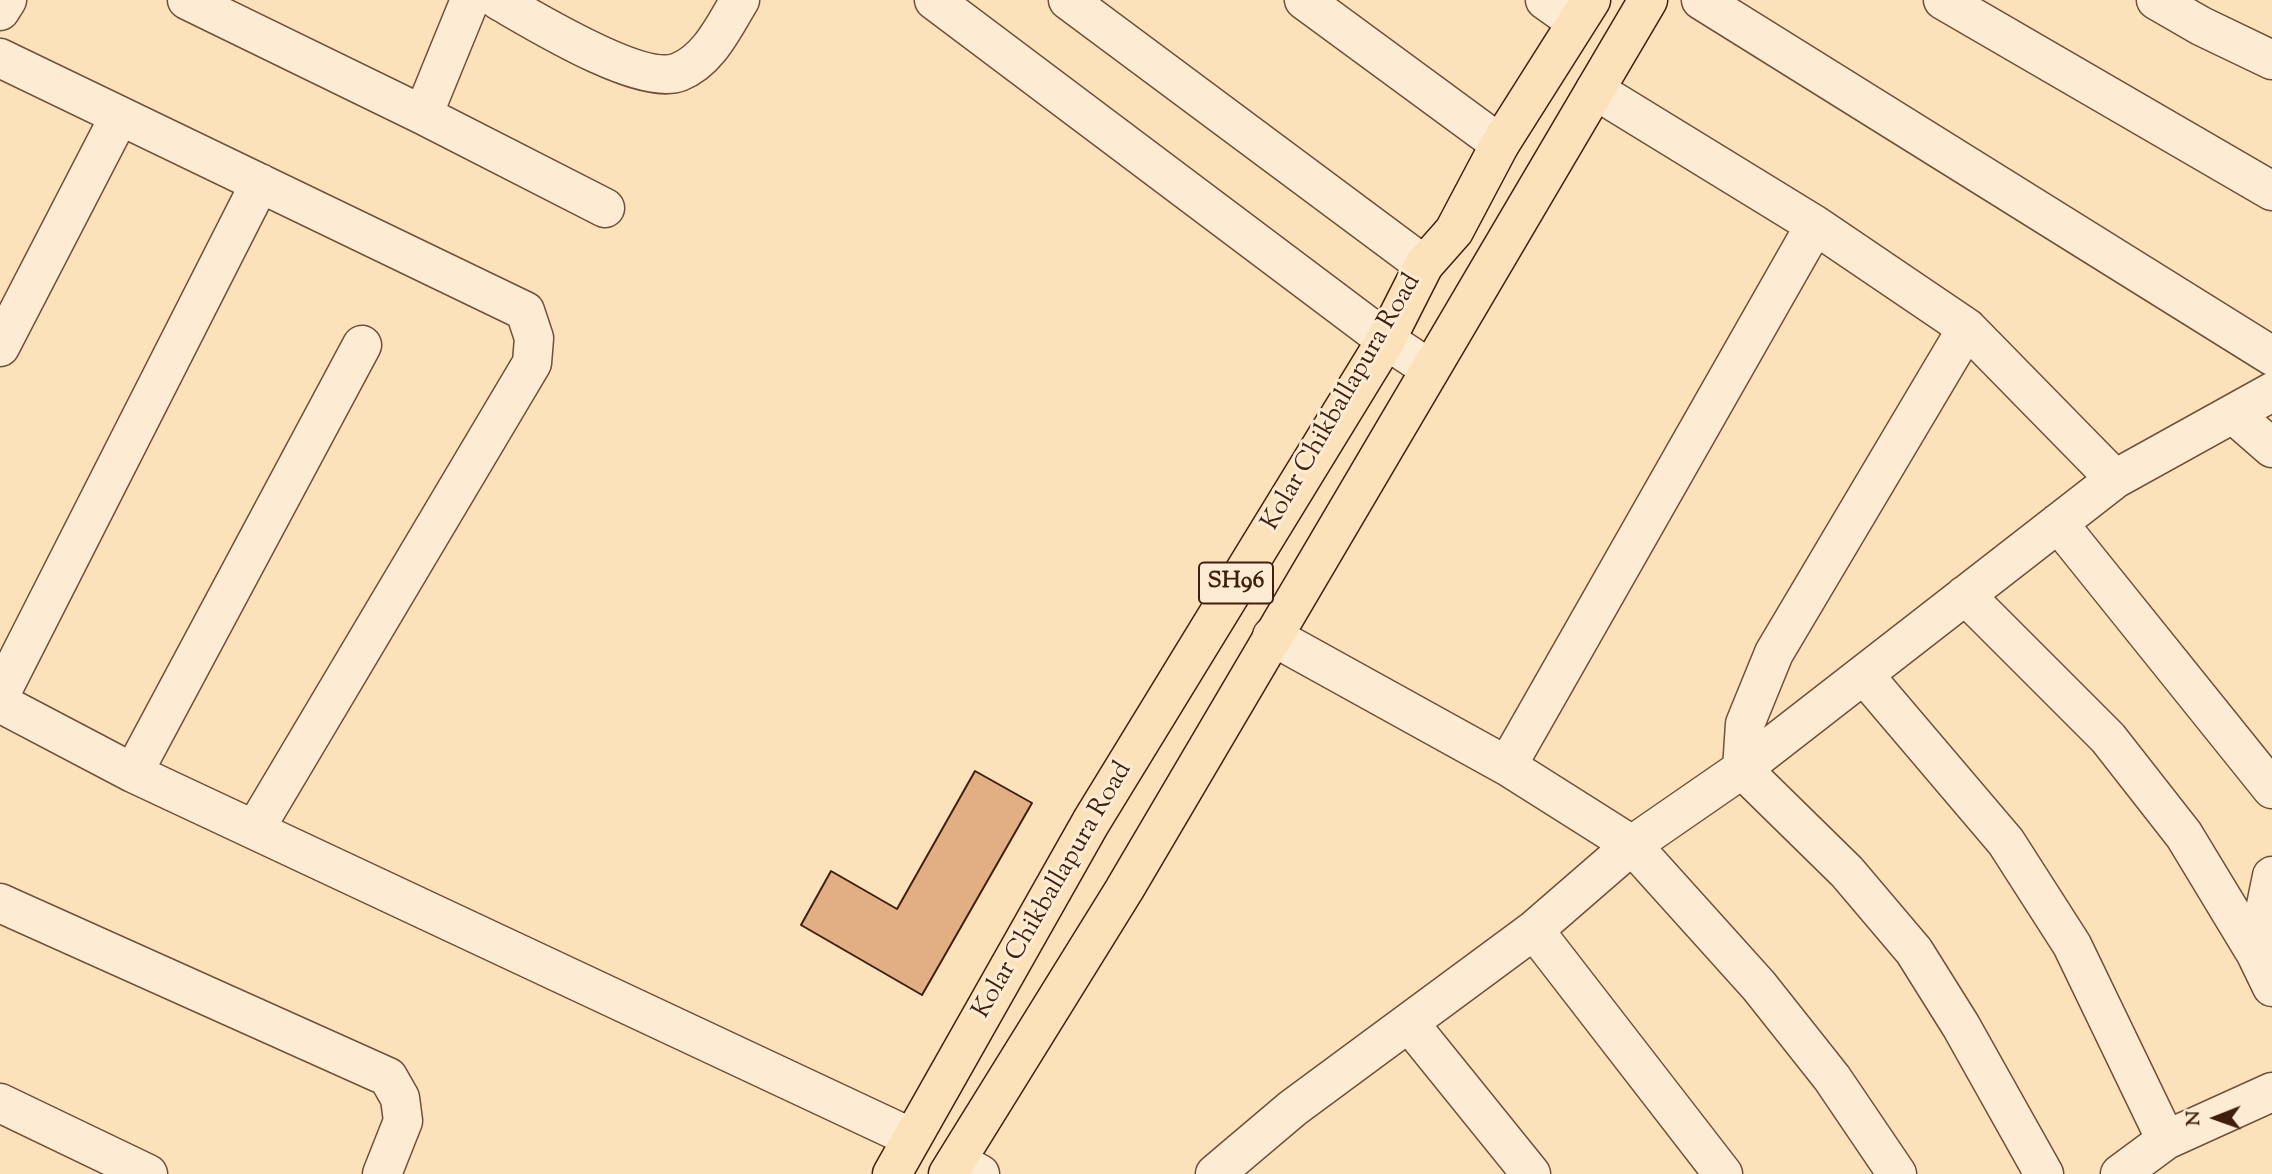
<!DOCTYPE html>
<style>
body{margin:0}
#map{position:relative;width:2272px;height:1174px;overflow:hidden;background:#fce2bb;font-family:"Sorts Mill Goudy",serif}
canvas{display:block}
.north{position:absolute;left:2181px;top:1083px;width:70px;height:70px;-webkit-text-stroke:5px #fdecd3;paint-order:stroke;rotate:269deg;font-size:19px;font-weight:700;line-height:28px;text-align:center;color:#401f0f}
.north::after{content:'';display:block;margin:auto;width:24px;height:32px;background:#401f0f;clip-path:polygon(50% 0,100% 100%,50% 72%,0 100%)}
</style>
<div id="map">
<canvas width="2272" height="1174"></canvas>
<div class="north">N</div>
</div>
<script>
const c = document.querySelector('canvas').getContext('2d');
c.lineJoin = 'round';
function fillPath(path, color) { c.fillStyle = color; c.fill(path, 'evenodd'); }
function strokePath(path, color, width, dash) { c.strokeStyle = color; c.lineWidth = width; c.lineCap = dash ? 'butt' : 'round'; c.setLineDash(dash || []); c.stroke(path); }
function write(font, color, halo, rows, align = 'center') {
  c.font = font + ' "Sorts Mill Goudy",serif'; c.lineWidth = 6; c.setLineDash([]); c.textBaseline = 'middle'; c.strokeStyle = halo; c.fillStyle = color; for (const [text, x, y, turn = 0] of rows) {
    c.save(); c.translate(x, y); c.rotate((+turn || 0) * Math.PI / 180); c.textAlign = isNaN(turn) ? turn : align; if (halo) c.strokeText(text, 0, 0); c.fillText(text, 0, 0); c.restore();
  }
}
const building = new Path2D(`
 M975,771L1032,803L922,995L801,925L831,871L897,909Z`);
fillPath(building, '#e2af85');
strokePath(building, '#401f0f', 2);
const minor = new Path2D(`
 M187,0L423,115L605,208
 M498,0C533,20 641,87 679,72C709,60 724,26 740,0
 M934,0L1386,340L1430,369
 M1068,0L1424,265
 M1304,0L1500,144
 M1545,0L1576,22
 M1701,0L2272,356
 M1943,0L2272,191
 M2156,0L2201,26L2272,60
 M0,11L7,0
 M0,58L525,311L534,338L532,363L255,829
 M1595,90L1815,225L1967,328L2115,479
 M423,115L470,0
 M1967,328L1774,653L1745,724L1742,769L1847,872L1914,951L1961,1026L2044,1174
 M0,347L119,117
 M2233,414L2272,448
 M2058,523L2272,789
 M1965,595L2108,738L2184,835L2256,954L2272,987
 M1272,636L1507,766L1632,845L1759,986L1832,1078L1897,1174
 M1864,675L2006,842L2072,945L2166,1140
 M0,695L260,183
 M0,703L133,773L912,1138
 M1507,766L1815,225
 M133,773L362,345
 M0,903L388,1077L400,1098L403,1121L382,1174
 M1534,930L1723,1174
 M2256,954L2272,876
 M1409,1023L1531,1174
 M0,1103L148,1174
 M957,1161L980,1174
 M1215,1174L1293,1108L1534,930L1632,845L1742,769L2115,479L2272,392
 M2120,1174L2166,1140L2272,1092`);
const primary = new Path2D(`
 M892,1174L1091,822L1386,340L1424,265L1454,231L1500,144L1591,0
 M948,1174L1124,890L1648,0`);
strokePath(minor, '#6f503a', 41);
strokePath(primary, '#401f0f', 41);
strokePath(minor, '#fdecd3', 38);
strokePath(primary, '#fce2bb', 38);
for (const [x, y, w] of [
 [1236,583,74]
]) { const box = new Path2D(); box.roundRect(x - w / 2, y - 20.5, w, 41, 5); c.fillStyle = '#fdecd3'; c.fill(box); strokePath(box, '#401f0f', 2); }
write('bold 24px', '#401f0f', null, [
 ["SH96",1236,583]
]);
write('26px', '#401f0f', '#fdecd3', [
 ["Kolar Chikballapura Road",1343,403,-60],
 ["Kolar Chikballapura Road",1054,891,-60]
]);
</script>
